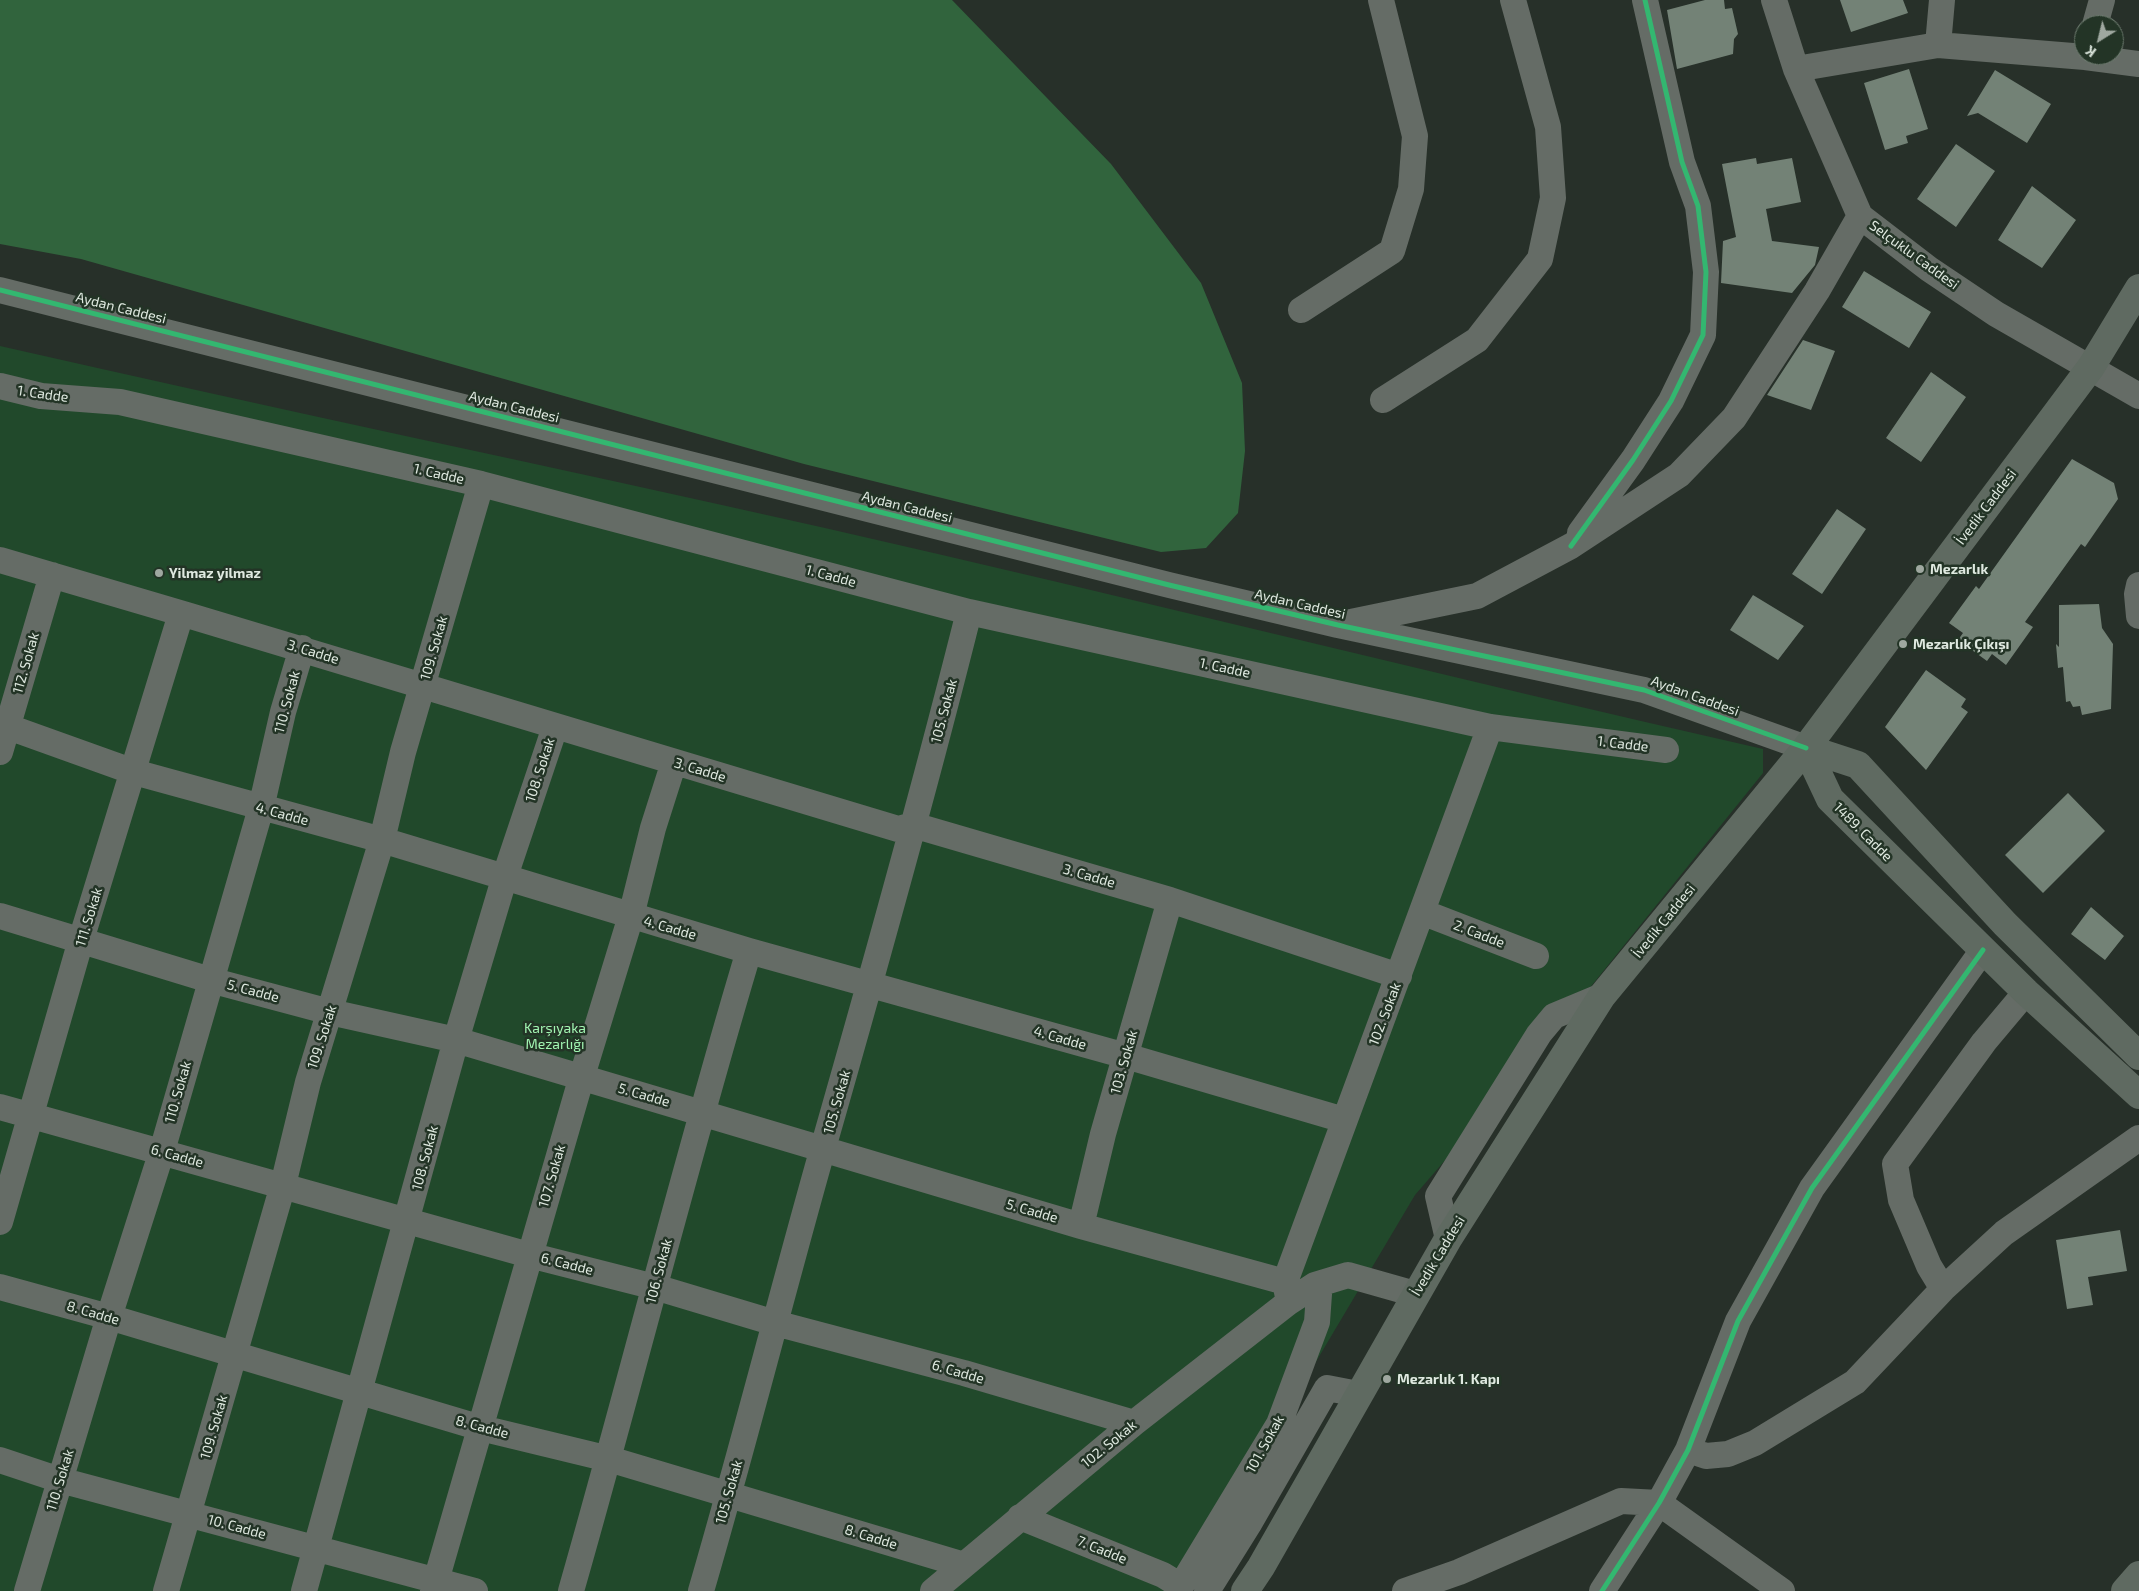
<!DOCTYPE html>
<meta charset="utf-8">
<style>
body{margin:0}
#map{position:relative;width:2139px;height:1591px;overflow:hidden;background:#273029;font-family:"Exo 2",sans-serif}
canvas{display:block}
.north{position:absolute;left:2074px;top:15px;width:50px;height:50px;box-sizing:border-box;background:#233426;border:1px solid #6e7c70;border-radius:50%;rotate:216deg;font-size:14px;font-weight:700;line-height:20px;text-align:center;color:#dfe9e0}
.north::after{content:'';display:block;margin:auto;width:18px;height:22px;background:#9fa8a0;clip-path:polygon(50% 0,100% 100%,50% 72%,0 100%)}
</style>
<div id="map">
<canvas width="2139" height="1591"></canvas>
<div class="north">K</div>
</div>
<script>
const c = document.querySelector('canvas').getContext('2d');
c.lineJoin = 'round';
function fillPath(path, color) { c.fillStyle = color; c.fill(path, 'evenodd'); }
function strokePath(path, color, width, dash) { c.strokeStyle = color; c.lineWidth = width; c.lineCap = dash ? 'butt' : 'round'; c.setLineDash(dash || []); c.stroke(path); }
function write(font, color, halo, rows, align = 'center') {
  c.font = font + ' "Exo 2",sans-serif'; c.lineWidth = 5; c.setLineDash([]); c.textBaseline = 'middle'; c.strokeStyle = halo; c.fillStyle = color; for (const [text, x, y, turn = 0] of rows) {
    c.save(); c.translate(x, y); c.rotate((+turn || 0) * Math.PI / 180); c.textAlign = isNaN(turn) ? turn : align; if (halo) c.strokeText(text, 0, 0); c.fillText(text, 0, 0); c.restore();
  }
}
fillPath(new Path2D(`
 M0,346C275,409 550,466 825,528C1138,599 1449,678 1763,749V773L1530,1062L1415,1195L1279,1424L1186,1591H0Z`), '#21492b');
fillPath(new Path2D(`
 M0,0H952L1111,164L1201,283L1242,383L1245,451L1238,513L1206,548L1161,552L804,464L81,259L0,244Z`), '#31643d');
fillPath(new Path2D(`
 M1705,0H1724L1725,9L1732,8L1738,34L1734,39L1733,54L1677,69L1667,10Z
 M1840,0H1903L1908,13L1851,32Z
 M1909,69L1928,129L1906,136L1908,143L1885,150L1864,83Z
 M1995,70L2051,104L2027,143L1978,113L1967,116Z
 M1956,144L1995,171L1956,227L1917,199Z
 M1756,158L1757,164L1792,158L1801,202L1766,209L1772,241L1819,247L1815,265L1792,293L1721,283L1723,241L1736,237L1722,164Z
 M2032,186L2076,220L2042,268L1998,240Z
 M1864,271L1931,312L1909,348L1842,307Z
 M1803,340L1835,351L1811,410L1767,395Z
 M1931,372L1966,397L1921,462L1886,438Z
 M2072,459L2114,483L2118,499L2085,547L2081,544L2025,622L2033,627L2006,665L1992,654L1987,661L1958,640L1963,633L1949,623L1976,586L1979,589Z
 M1837,509L1866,529L1822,594L1792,574Z
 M1753,595L1804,626L1778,660L1730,630Z
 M2099,604L2102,628L2113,644L2111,709L2082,715L2080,706L2073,707L2070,701L2066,702L2063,667L2058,668L2056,644L2059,647V605Z
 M1926,670L1966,699L1961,707L1968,712L1926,770L1885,727Z
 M2068,793L2105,831L2043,893L2005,855Z
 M2091,907L2124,936L2105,960L2071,934Z
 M2120,1230L2127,1271L2088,1277L2093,1305L2067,1309L2056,1240Z`), '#738276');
strokePath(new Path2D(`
 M1774,0L1796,69L1860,216L1929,269L1996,314L2139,396
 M2095,25L2102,0
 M1938,45L1942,0
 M1796,69L1938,45L2085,57L2139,64
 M0,290L1169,585L1338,625L1644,690L1806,748
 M1301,310L1392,251L1411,189L1415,136L1381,0
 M0,386L41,396L120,402L481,484L969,612L1490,727L1666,750
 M1383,400L1477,340L1540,259L1553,198L1548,127L1513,0
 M1580,533L1633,460L1671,401L1703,335L1706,272L1698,206L1682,162L1645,0
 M0,560C300,647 598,740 898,829L913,825L1170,900L1399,976
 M2139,585L2137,594L2139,616
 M1346,623L1477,596L1571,546L1679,475L1734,418L1817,291L1860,216
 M0,724L134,772L382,840L749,951L1126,1056L1344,1120
 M0,752L52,575
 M1422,912L1536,956
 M0,916L210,980L330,1012L456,1040L1081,1226L1285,1282
 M0,1107L529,1255L655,1287L775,1323L964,1373L1134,1423
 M0,1222L81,940L181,614
 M1081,1226L1103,1134L1170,900
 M1448,1239L1438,1196L1539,1034L1554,1016L1602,996
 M0,1287L109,1317L481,1428L609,1459L964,1565
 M1943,1289L1929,1266L1901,1200L1895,1164L1984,1042L2026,992
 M1289,1302L1285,1282L1490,727
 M1688,1450L1706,1456L1728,1454L1755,1443L1855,1382L1943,1289L2004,1233L2139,1138
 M0,1460L60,1480L475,1591
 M1020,1517L1163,1575L1181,1586
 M27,1591L109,1317L162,1151L261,808L283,712L302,648
 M166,1591L283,1185L308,1082L382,840L403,752L481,484
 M304,1591L456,1040L505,876L555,727
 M433,1591L582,1076L631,916L653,828L674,762
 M571,1591C632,1378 685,1163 749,951
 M701,1591C744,1444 781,1296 823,1148C874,970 924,792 969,612
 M933,1591L1134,1423L1289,1302L1315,1285L1348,1275L1415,1294
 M1178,1591L1279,1424L1317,1322L1319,1294L1315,1285
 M1207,1591L1250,1522L1327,1388L1358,1394
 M1405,1591L1459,1572L1621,1501L1659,1503L1782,1591
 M1602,1591L1659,1503L1688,1450L1738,1321L1812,1188L1983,950`), '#656c66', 26);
strokePath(new Path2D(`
 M1806,748L1830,799L2026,992L2139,1095
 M1806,748L1858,765L2005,924L2139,1056
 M1245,1591L1261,1567L1448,1239L1602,996L1806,748L2091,367L2139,288
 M2125,1591L2139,1575`), '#5f6a61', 28);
strokePath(new Path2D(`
 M0,290L1169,585L1338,625L1644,690L1806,748
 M1571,546L1633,460L1671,401L1703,335L1706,272L1698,206L1682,162L1645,0
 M1602,1591L1659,1503L1688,1450L1738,1321L1812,1188L1983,950`), '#33b770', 5);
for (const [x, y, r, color] of [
 [1920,569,5,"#9fa8a0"],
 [159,573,5,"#9fa8a0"],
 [1903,644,5,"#9fa8a0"],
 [1387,1379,5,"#9fa8a0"]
]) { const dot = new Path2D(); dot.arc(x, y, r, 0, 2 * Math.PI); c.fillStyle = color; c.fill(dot); strokePath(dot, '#233426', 2); }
write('14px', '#dfe9e0', '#233426', [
 ["Selçuklu Caddesi",1914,255,36],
 ["Aydan Caddesi",121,308,14],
 ["1. Cadde",43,394,8],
 ["Aydan Caddesi",514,407,14],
 ["1. Cadde",439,474,13],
 ["Aydan Caddesi",907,507,14],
 ["İvedik Caddesi",1986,507,-53],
 ["1. Cadde",831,576,15],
 ["Aydan Caddesi",1300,604,13],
 ["109. Sokak",434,648,-74],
 ["3. Cadde",313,652,17],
 ["112. Sokak",26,663,-74],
 ["1. Cadde",1225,668,12],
 ["Aydan Caddesi",1695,696,20],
 ["110. Sokak",287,702,-75],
 ["105. Sokak",944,711,-75],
 ["1. Cadde",1623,744,7],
 ["108. Sokak",540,770,-72],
 ["3. Cadde",700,770,17],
 ["4. Cadde",282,814,15],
 ["1489. Cadde",1863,832,45],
 ["3. Cadde",1089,876,16],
 ["111. Sokak",89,917,-73],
 ["İvedik Caddesi",1664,921,-51],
 ["4. Cadde",670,928,16],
 ["2. Cadde",1479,934,21],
 ["5. Cadde",253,991,15],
 ["102. Sokak",1385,1014,-69],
 ["109. Sokak",322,1037,-72],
 ["4. Cadde",1060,1038,16],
 ["103. Sokak",1124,1062,-74],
 ["110. Sokak",178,1092,-74],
 ["5. Cadde",644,1095,16],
 ["105. Sokak",837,1102,-74],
 ["6. Cadde",177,1156,15],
 ["108. Sokak",425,1158,-75],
 ["107. Sokak",552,1176,-74],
 ["5. Cadde",1032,1211,16],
 ["İvedik Caddesi",1438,1256,-59],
 ["6. Cadde",567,1264,14],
 ["106. Sokak",659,1271,-75],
 ["8. Cadde",93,1313,16],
 ["6. Cadde",958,1372,16],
 ["109. Sokak",214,1427,-74],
 ["8. Cadde",482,1427,15],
 ["102. Sokak",1109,1444,-39],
 ["101. Sokak",1265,1444,-61],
 ["110. Sokak",60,1480,-73],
 ["105. Sokak",729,1492,-74],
 ["10. Cadde",237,1527,15],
 ["8. Cadde",871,1537,17],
 ["7. Cadde",1102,1550,22]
]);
write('bold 14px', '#dfe9e0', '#233426', [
 ["Mezarlık",1930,569],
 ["Yilmaz yilmaz",169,573],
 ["Mezarlık Çıkışı",1913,644],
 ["Mezarlık 1. Kapı",1397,1379]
], 'left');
write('14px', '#a2f5b2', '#233426', [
 ["Karşıyaka",555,1028],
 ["Mezarlığı",555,1044]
]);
</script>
